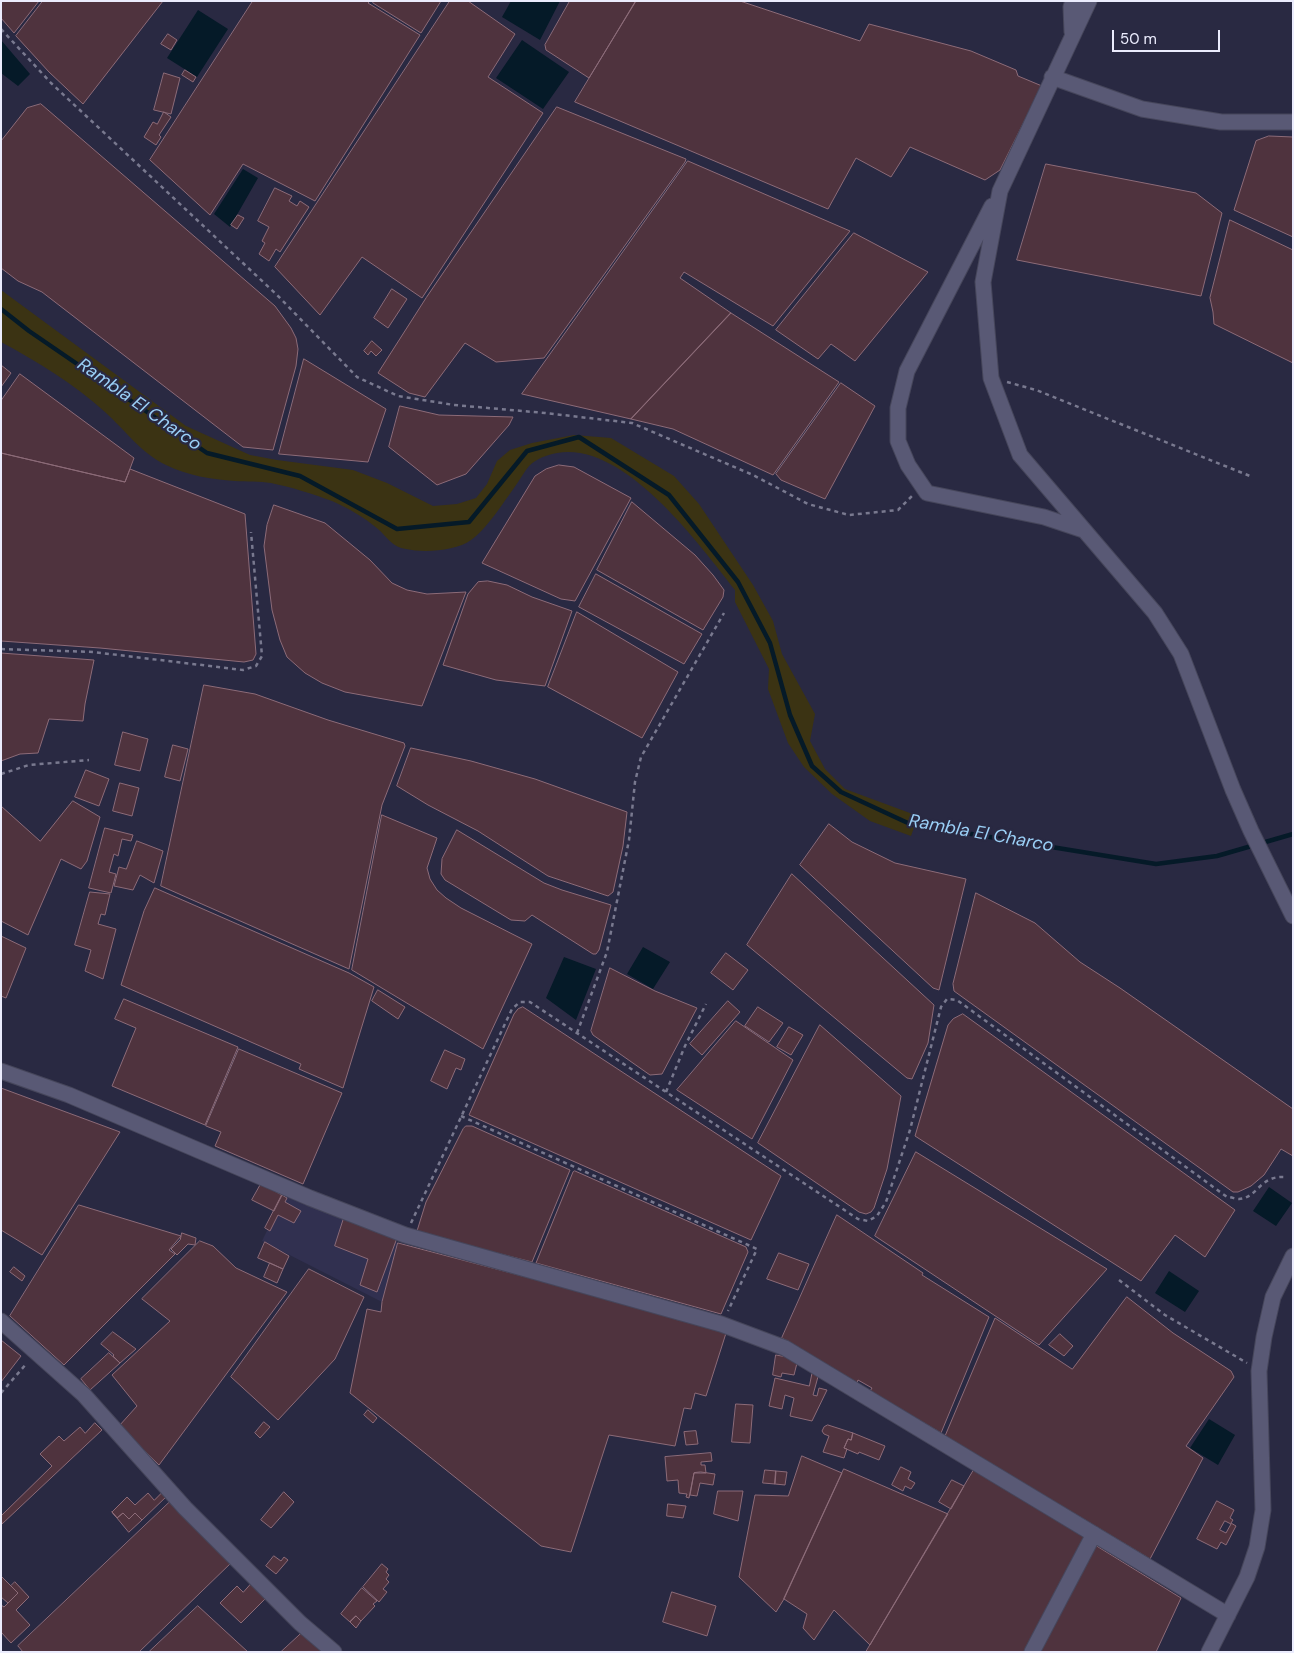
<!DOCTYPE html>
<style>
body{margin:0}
#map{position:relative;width:1294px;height:1653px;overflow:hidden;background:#292942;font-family:"DM Sans",sans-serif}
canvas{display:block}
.frame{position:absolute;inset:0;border:2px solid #ebecfd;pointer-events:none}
.scale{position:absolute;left:1112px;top:30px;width:108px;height:22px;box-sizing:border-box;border:2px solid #ebecfd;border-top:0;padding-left:6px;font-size:15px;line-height:18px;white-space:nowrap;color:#ebecfd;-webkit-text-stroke:4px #292942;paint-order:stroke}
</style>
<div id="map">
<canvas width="1294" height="1653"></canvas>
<div class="frame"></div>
<div class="scale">50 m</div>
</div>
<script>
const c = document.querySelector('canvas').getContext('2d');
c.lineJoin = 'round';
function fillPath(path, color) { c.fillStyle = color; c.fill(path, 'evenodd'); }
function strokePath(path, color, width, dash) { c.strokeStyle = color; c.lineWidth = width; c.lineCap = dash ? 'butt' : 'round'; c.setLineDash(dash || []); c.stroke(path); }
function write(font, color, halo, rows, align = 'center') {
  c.font = font + ' "DM Sans",sans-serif'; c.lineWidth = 4.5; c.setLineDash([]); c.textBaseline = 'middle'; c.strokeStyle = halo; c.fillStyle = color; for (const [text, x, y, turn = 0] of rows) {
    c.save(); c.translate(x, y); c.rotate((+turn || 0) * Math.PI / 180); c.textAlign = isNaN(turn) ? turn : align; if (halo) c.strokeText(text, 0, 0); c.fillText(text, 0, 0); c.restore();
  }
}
fillPath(new Path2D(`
 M285,1194L398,1243L382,1302L262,1241Z`), '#313050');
fillPath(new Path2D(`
 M1,290L186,426L250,455L277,460L353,470L387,483L433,506L457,504L476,498L487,484L497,461L510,450L532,443L574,435L611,438L674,476L699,504L753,585L773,621L782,654L815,714L810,741L825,769L845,789L918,816L911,836L870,821L832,794L804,767L788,743L768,689L769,669L735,602V590C698,543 624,441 557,453C547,455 537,458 529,466C524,472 519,481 514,488C503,503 486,530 471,540C456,551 424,553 406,549C392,547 387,537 378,529C364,517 348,508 332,501C313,494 291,487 271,483C260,481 247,482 235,481C211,479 188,476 166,465C142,454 125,430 105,412C74,384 38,362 1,342Z`), '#3b3313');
fillPath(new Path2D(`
 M511,1H560L540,40L502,17Z
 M198,10L228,29L197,77L167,58Z
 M1,40L30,74L18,86L1,73Z
 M522,40L569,72L543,109L496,78Z
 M243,169L258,178L230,227L214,214Z
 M643,947L670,962L653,989L627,974Z
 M564,957L596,969L576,1020L546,998Z
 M1269,1187L1292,1203L1276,1226L1253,1211Z
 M1169,1271L1199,1291L1185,1312L1155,1293Z
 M1209,1419L1235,1435L1218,1465L1190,1448Z`), '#051a28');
strokePath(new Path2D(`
 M1,309L29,331L207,453L300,476L397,529L469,522L527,451L579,437L669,495L738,582L770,643L790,715L812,766L841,792L910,824L1156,864L1217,856L1293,834`), '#051a28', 4.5);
const building = new Path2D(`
 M1,1H39L14,33L1,18Z
 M43,1H163L83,104L49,72L16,36Z
 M253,1H370L368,3L420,35L315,201L243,164L210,215L150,160Z
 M374,1H441L421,33L373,3Z
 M450,1H468L515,34L488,77L543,113L422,298L362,257L320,315L275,267Z
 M570,1H636L589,78L546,50L545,45Z
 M636,1H740L860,41L869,24L971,51L1016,70L1018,76L1042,86L1000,170L985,180L910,147L891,177L856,158L828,209L575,102Z
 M168,34L177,40L171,50L161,44Z
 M185,70L196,77L193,82L182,75Z
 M164,73L180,78L171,114L154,110Z
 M41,104L275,306L291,328L296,338L298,349L296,366L273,450L243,447L42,292L18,281L1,268V141L27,108Z
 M557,107L686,159L685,162L544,358L496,362L465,343L425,397L409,393L378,373L426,298Z
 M164,112L171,117L159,135L161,137L156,145L144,137L153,122L157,124Z
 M1269,136L1293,137V237L1234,210L1256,141Z
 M688,161L850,231L773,326L684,272L680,278L731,313L631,419L522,394Z
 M1046,164L1196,193L1222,213L1201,296L1017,260Z
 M275,188L292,196L289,201L297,206L300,201L309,207L280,252L276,249L269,261L259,254L265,243L262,241L269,227L258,221Z
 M238,215L244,218L237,229L231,225Z
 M1230,220L1293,250V363L1214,324L1213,312L1210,298Z
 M854,233L928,272L855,361L831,344L818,359L776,330Z
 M392,289L407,299L388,328L374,318Z
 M731,313L839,382L773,475L673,429L631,419Z
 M372,341L382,350L376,356L371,351L368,355L364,351Z
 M304,359L386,409L368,462L279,454Z
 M1,365L11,373L1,387Z
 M20,374L134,458L125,482L1,453V401Z
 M841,383L875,406L825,499L781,480L776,474Z
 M400,406L439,415L513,417L509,425L466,474L437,485L389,447Z
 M1,453L125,482L130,469L245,514L256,654L253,660L244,662L100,648L1,641Z
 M559,465L574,467L631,498L575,601L561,599L482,563L535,476L546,469Z
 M632,502L695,555L713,575L724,590L723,597L703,630L597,570Z
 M274,505L325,523L370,560L392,583L407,590L427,594L466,592L422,706L345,692L322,683L305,673L287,657L280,640L272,610L264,546L267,525Z
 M596,574L702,634L684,664L579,607Z
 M488,581L507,585L532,597L572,611L545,686L496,680L443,665L468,594L478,582Z
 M577,612L678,672L642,738L548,687Z
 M1,653L94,660L85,704L83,721L49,719L38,753L20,754L1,761Z
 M204,685L255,694L328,720L404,743L405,746L382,805L349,969L161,886Z
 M123,732L148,739L140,771L115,765Z
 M173,745L188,749L180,781L165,777Z
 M411,748L471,761L535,779L627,812L623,846L613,892L608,896L548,876L478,831L428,805L397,786Z
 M86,770L109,779L99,806L75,797Z
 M120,783L139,788L132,816L113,811Z
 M73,801L100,817L87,861L81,869L61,859L28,935L1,921V806L40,841Z
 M382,815L437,838L427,868L430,879L437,890L446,898L461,908L532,944L483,1049L352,970Z
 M829,824L852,842L895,863L966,879L939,990L933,988L800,865Z
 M105,828L133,835L131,841L122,839L118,856L114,854L109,872L116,874L111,893L89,888Z
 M457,830L544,883L562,890L611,905L599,950L596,954H593L532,915L525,921L511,920L445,880L441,874L442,859Z
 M137,841L163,851L154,883L140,875L133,890L114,886L119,867L126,869Z
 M792,874L934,1005L928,1043L912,1079L907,1078L747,945Z
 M155,888L349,973L374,987L343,1088L299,1069L301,1064L121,985L144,911Z
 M90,892L110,894L105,915L101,914L98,924L116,929L103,979L85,971L91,950L75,945Z
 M976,893L1035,923L1080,962L1120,988L1293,1109V1156L1281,1149L1264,1175L1251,1186L1238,1192H1233L954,991L953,984Z
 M1,936L26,948L6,998L1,996Z
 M726,953L748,970L733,990L711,973Z
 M610,968L655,991L697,1008L662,1074L650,1075L593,1035L591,1031Z
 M378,990L405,1007L398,1019L372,1001Z
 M124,999L238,1047L205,1125L112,1086L136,1028L115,1019Z
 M728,1001L740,1012L702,1055L690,1044Z
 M523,1007L781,1176L751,1240L469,1115L514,1014L518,1009Z
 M758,1007L783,1023L769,1042L745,1026Z
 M963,1014L1235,1210L1205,1257L1175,1235L1141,1281L915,1136L948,1025L953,1019Z
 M736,1021L793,1060L752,1139L677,1090Z
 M820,1025L901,1096L887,1169L874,1208L871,1212L866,1214L859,1212L758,1143Z
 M789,1027L803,1035L791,1055L777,1047Z
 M239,1049L342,1093L303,1184L215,1146L221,1132L206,1126Z
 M445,1050L465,1059L461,1070L456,1068L447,1089L431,1081Z
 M1,1088L120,1132L42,1255L1,1230Z
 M466,1126H472L570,1170L532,1262L421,1234L417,1231L426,1202L463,1129Z
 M916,1152L1107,1269L1039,1345L875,1236Z
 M575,1171L746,1247L748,1252L721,1314L536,1263L573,1172Z
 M261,1184L282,1195L274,1211L252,1200Z
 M282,1195L287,1198L285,1202L301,1211L294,1223L278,1215L270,1231L265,1228Z
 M79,1205L181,1236L169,1250L175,1254L64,1365L10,1316Z
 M837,1215L923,1273L922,1275L989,1317L941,1433L870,1391L872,1388L858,1380L857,1383L782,1338Z
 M344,1218L397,1238L377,1292L360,1285L368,1259L335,1246Z
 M182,1233L196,1238L195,1245L188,1244L177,1255L171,1249L180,1240Z
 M200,1241L213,1246L236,1268L287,1292L159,1465L119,1426L137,1406L112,1375L170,1321L142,1299Z
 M265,1242L289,1256L283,1269L258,1258Z
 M398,1243L727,1330L706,1396L695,1393L691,1409L684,1408L675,1446L609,1435L571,1552L541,1546L350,1393L367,1309L381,1312L382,1302Z
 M779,1253L809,1264L798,1290L767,1279Z
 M270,1263L283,1269L277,1283L264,1277Z
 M14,1267L25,1276L22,1281L10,1272Z
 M309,1269L364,1297L335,1359L278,1420L231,1377Z
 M1127,1297L1173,1333L1231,1371L1234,1377L1186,1446L1203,1458L1150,1559L945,1436L995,1318L1072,1369Z
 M113,1332L136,1349L120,1363L113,1356L114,1355L101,1344Z
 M1060,1334L1073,1346L1064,1356L1049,1345Z
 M1,1340L21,1356L1,1382Z
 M109,1353L120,1363L90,1390L81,1379Z
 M776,1355L798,1359L794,1375L782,1373L781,1377L773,1375Z
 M813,1370L819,1373L813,1395L817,1396L819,1388L827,1390L812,1421L790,1416L794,1398L785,1395L782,1409L769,1406L775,1378L809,1386Z
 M736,1404L753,1405L750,1443L732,1442Z
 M368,1410L377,1418L373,1423L364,1415Z
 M264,1422L270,1427L260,1438L255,1433Z
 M95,1423L102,1430L2,1524L1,1516L52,1466L40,1454L59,1436L64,1441L80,1427L85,1433Z
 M828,1425L853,1433L851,1440L848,1439L844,1448L847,1449L844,1458L823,1452L829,1436L824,1434L822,1431L824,1427Z
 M696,1431L698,1444L686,1445L684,1432Z
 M853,1433L885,1446L879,1460L859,1452L858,1454L844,1448L848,1439L851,1440Z
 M711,1453L712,1461L701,1462V1465H705L706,1473H694L689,1498L686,1497L687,1494L679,1493L678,1480L667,1481L665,1457Z
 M802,1456L842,1473L784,1599L776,1612L739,1577L755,1495L788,1496Z
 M901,1467L911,1472L908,1479L915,1483L911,1489L905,1486L903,1491L892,1485Z
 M975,1468L1087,1536L1026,1652H866Z
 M844,1469L948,1514L870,1645L834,1610L814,1640L803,1628L807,1614L784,1599Z
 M765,1470L776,1471L775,1484L763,1483Z
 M776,1471L787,1472L785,1485L775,1484Z
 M701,1472L715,1474L713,1485L700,1483L697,1496L690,1495L694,1473Z
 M952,1480L964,1486L951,1509L939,1502Z
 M718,1491H743L738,1521L714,1514Z
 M163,1492L167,1496L142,1520L135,1513L129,1519L123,1513L117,1518L112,1512L127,1497L135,1505L148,1493L154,1500Z
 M284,1492L294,1502L271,1528L261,1520Z
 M171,1501L232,1562L139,1652H23L18,1646Z
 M1217,1501L1234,1510L1230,1518L1233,1520L1231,1523L1236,1526L1226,1545L1221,1542L1217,1549L1197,1539ZM1225,1521L1231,1524L1226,1533L1220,1530Z
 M668,1504L686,1506L683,1518L667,1516Z
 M112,1512L117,1518L123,1513L129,1519L135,1513L142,1520L129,1532Z
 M1095,1545L1181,1598L1156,1652H1038Z
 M274,1556L281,1561L284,1557L288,1560L276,1574L266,1566Z
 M382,1564L388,1569L386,1572L389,1575L386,1579L389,1582L383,1589L387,1592L379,1602L363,1587Z
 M1,1576L18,1593L8,1603L1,1597Z
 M15,1582L29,1597L16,1610L30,1625L11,1643L1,1632V1605L4,1607L18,1593L11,1586Z
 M252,1583L267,1597L241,1623L220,1603L237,1586L243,1592Z
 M362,1588L377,1601L373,1604L375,1606L361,1621L356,1616L350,1622L341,1614Z
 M672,1592L716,1606L707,1636L663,1622Z
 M198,1606L248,1652H149Z
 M356,1616L361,1621L356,1628L350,1622Z
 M304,1631L328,1652H281Z`);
fillPath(building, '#4f333e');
strokePath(building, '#8c6b78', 1);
const minor = new Path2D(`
 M1089,1L1000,191L983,282L991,378L1020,455L1155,613L1181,654L1233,790L1251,831L1293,916
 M1072,32L1071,7L1073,1
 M1052,77L1142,109L1221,122H1293
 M992,206L907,371L898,408V441L908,465L927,493L1044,517L1083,530
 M1,1071L69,1095L310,1198L405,1235L721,1324L785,1348L1228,1615
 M1,1321L84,1395L185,1508L300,1623L334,1652
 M1032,1652L1094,1534
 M1209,1652L1247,1577L1257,1547L1263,1510L1259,1371L1264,1337L1273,1297L1293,1256`);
strokePath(minor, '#46465b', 17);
strokePath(new Path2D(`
 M1,29L51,83L277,295L357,377L398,396L454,405L545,413L632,423L753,475L808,504L849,515L898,510L912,496
 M1007,382L1036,390L1250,476
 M1,649L93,652L243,670L256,666L262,656L251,532
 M1,774L29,765L89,760
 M577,1033L607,952L629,840L635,782L641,757L724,613
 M666,1092L685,1046L706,1004
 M461,1116L757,1249L728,1311
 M411,1223L512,1009L520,1002H530L858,1219L868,1221L877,1216L886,1202L910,1130L941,1007L947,999L957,1000L1227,1197C1231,1197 1236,1199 1239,1199C1258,1198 1259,1175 1286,1177
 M1119,1280L1165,1315L1247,1363
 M1,1393L27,1363`), '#79798f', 2.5, [4, 4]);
strokePath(minor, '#595975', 15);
write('italic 18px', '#9acff6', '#292942', [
 ["Rambla El Charco",139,405,35],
 ["Rambla El Charco",981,834,10]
]);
</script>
